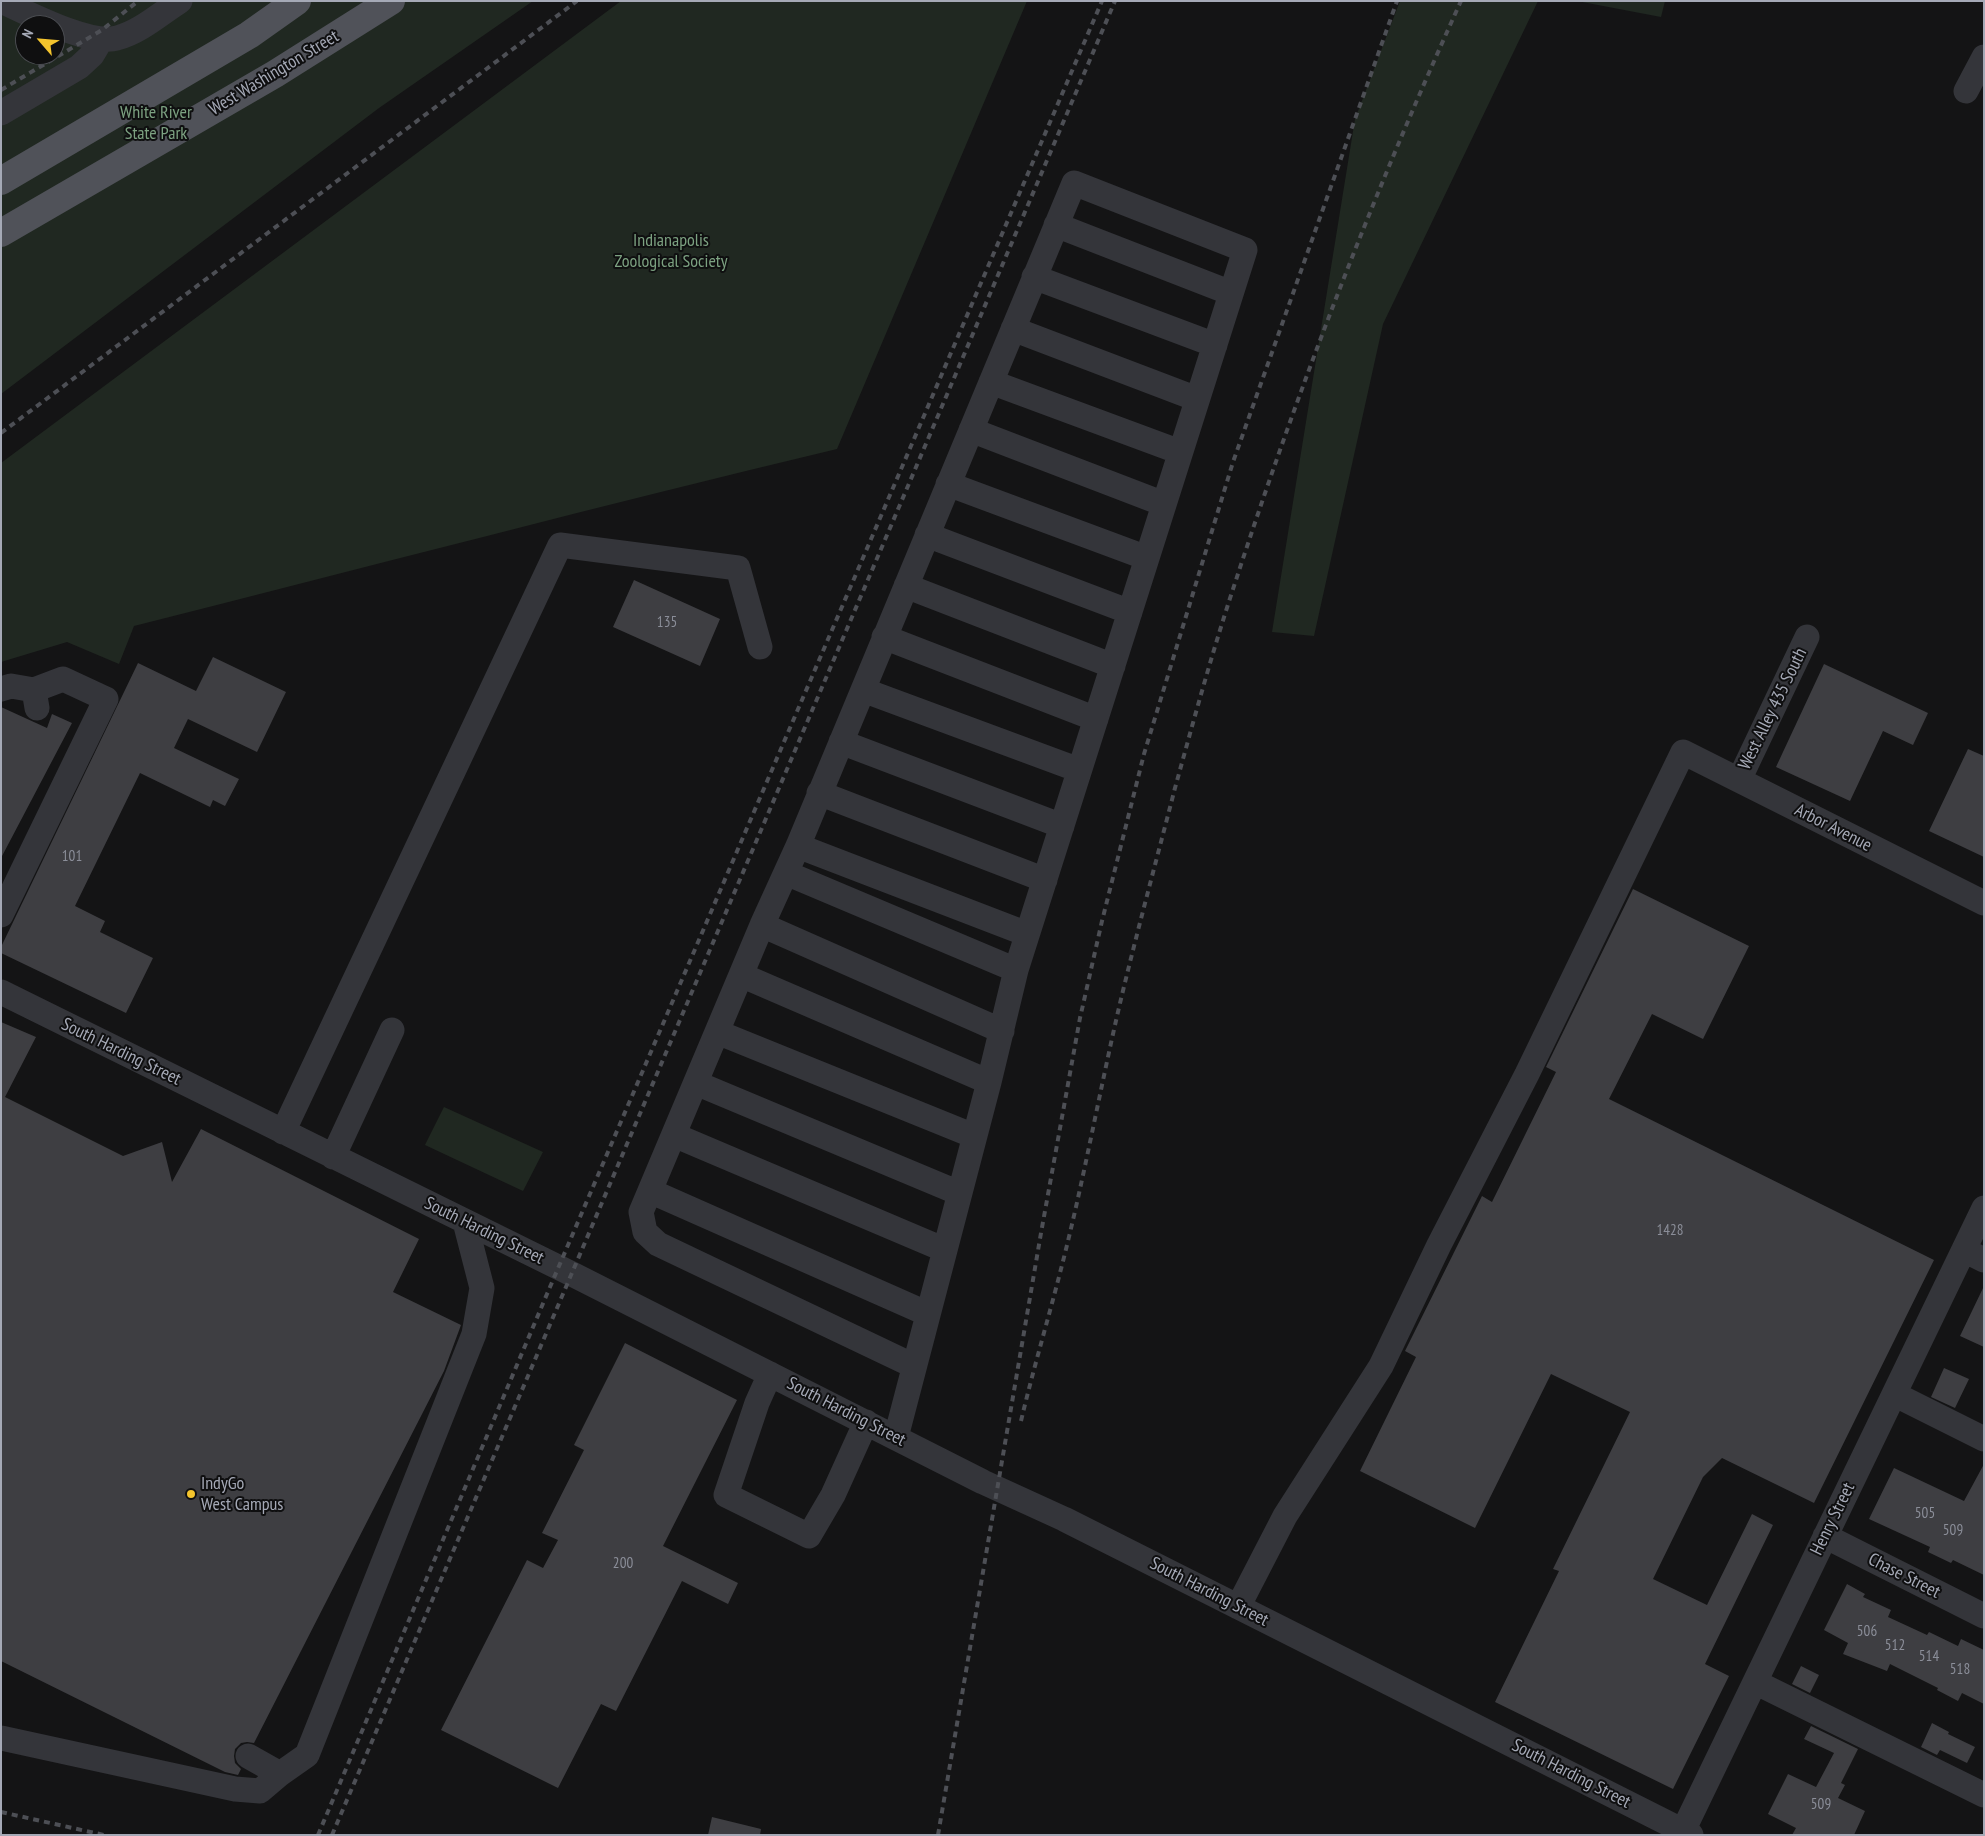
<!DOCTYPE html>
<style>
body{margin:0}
#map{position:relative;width:1985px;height:1836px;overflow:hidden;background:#141415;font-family:"PT Sans Narrow",sans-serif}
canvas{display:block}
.frame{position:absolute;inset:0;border:2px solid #a5a9b6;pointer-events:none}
.north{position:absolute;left:15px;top:15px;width:50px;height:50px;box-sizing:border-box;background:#0f0f10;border:1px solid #4b4d52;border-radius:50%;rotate:297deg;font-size:14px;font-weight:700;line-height:20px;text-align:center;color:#a5a9b6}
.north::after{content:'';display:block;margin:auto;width:18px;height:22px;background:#f4c42d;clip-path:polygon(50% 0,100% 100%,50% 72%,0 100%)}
</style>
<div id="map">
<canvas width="1985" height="1836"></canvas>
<div class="frame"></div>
<div class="north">N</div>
</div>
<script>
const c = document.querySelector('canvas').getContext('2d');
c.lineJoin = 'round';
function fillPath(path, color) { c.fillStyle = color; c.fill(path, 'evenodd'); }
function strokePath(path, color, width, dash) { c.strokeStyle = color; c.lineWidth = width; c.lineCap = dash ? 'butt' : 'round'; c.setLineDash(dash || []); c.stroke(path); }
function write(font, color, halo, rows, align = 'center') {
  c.font = font + ' "PT Sans Narrow",sans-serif'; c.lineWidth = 4; c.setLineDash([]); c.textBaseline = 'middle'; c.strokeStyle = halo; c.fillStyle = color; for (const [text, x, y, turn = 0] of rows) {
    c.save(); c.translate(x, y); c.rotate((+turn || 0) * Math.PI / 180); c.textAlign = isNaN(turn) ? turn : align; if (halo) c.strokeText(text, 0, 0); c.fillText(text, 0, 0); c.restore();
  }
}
fillPath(new Path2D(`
 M1,1H533L379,108L1,394ZM25,25H55V55H25Z
 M621,1H1027L837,449C602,505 368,567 134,626L119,664L67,642L1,662V463Z
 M1400,1H1538L1383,324L1314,636L1272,632L1355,119Z
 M1577,1H1665L1661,17Z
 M444,1107L543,1152L523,1191L425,1145Z`), '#202821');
fillPath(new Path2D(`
 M634,580L720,619L700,666L613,627Z
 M213,657L286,692L257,752L188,719L174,748L239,779L225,806L213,800L210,807L140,773L75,906L105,921L100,932L153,958L126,1013L1,953V947L138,663L196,691Z
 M1824,664L1928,713L1913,745L1883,731L1850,801L1776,767Z
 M1,707L47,728L52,714L72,723L1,858Z
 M1968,749L1984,756V857L1929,831Z
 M1633,889L1749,946L1703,1039L1652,1014L1609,1099L1934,1260L1814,1503L1722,1458L1703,1477L1653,1579L1707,1605L1752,1514L1773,1525L1705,1664L1729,1676L1673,1789L1495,1702L1559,1571L1553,1569L1630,1412L1551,1374L1475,1528L1360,1471L1416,1357L1405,1351L1482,1196L1492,1202L1556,1072L1546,1067Z
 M1,1022L36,1037L5,1097L123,1156L162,1142L172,1182L201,1129L419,1239L393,1292L461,1325L444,1371L254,1743L247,1742L241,1743L235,1749L234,1756L235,1763L241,1769L238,1775L225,1772L1,1661Z
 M1984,1286V1347L1960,1336Z
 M625,1343L737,1400L663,1546L738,1583L728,1604L682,1581L616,1711L601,1704L558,1788L441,1730L527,1560L543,1568L558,1540L542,1533L584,1450L574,1445Z
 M1944,1368L1969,1379L1955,1408L1931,1397Z
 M1984,1464V1575L1953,1560L1951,1563L1928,1552L1930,1547L1869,1519L1894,1468L1964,1501Z
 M1847,1584L1865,1594L1863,1597L1891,1610L1888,1617L1927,1635L1929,1632L1958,1646L1961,1639L1984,1650V1704L1962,1693L1958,1701L1937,1690L1938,1688L1890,1664L1887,1671L1843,1654L1848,1643L1824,1630Z
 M1801,1666L1819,1675L1810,1693L1792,1684Z
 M1932,1723L1949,1732L1948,1734L1975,1747L1967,1763L1940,1750L1937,1755L1921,1747Z
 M1811,1726L1858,1749L1841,1783L1845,1785L1838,1798L1865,1811L1854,1835H1792L1796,1828L1768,1814L1788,1774L1816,1787L1834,1753L1804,1739Z
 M712,1817L761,1829L760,1835H708Z`), '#3e3e42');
strokePath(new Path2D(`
 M1,1C28,13 90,46 117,38C140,32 160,14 180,1
 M1966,91L1984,57
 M1,113L79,67L92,55L101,40
 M1056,225L1231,293
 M1034,277L1215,345
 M1013,329L1197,399
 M991,382L1180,452
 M971,430L1164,504
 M948,484L1147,558
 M927,535L1130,612
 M906,586L1113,666
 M884,637L1096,719
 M1,689L11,686L34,690L37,708
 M863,690L1079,770
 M841,742L1062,826
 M1739,780L1807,637
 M819,793L1045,880
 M798,846L1027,934
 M786,873L1016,970
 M1,915L106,699L63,679L34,690
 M762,925L1002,1031
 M741,975L989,1082
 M1,992L572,1274L983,1482L1064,1519L1691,1835
 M717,1032L974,1136
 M696,1083L959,1193
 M283,1132L560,545L738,568L760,647
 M674,1135L945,1250
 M333,1157L392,1030
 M650,1191L928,1314
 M1964,1250L1984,1260
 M770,1374L757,1403L726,1495L809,1536L833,1495L866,1422
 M1894,1394L1984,1439
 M896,1437L989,1082L1016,970L1245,250L1074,183L798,846L762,925L641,1212L645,1232L658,1244L914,1366
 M1825,1536L1984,1616
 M1238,1607L1285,1516L1381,1366L1439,1245L1527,1074L1683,752L1984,903
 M1755,1682L1984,1795
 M1,1738L235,1789L260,1791L280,1774L307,1755L474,1334L482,1288L465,1222
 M248,1756L280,1774
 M1683,1831L1984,1208`), '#34353a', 25);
strokePath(new Path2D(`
 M1,181L249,35L297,1
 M1,233L275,74L391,1`), '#505259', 28);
strokePath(new Path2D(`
 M1,90L102,30L138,1
 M1,433L577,1
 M1021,1421C1033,1370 1048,1320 1061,1269C1084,1180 1100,1088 1121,999C1138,928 1157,858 1175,788C1194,719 1213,649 1236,580C1300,383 1375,190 1461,1
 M1,1812L104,1835
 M318,1835L547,1294L1102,1
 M332,1835L1115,1
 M938,1835L1041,1233L1080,1018L1102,921L1144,754L1233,462L1397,1`), '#4d4f55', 4, [6, 5]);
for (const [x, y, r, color] of [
 [191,1494,5,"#f4c42d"]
]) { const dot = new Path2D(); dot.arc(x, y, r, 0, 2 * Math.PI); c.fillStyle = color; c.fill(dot); strokePath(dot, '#0f0f10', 2); }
write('15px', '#8b8e99', null, [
 ["135",667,623],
 ["101",72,857],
 ["1428",1670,1231],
 ["505",1925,1514],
 ["509",1953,1531],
 ["200",623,1564],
 ["506",1867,1632],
 ["512",1895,1646],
 ["514",1929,1657],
 ["518",1960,1670],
 ["509",1821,1805]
]);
write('18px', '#a5a9b6', '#0f0f10', [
 ["West Washington Street",274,73,-31],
 ["West Alley 435 South",1773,709,-64],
 ["Arbor Avenue",1833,828,27],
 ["South Harding Street",121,1052,26],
 ["South Harding Street",484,1231,26],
 ["South Harding Street",846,1412,27],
 ["Henry Street",1833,1519,-64],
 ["Chase Street",1904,1576,27],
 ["South Harding Street",1209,1592,27],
 ["South Harding Street",1571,1774,27]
]);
write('18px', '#7ca181', '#0f0f10', [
 ["White River",156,113],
 ["State Park",156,134],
 ["Indianapolis",671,241],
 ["Zoological Society",671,262]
]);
write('18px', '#a5a9b6', '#0f0f10', [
 ["IndyGo",201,1484],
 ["West Campus",201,1505]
], 'left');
</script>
